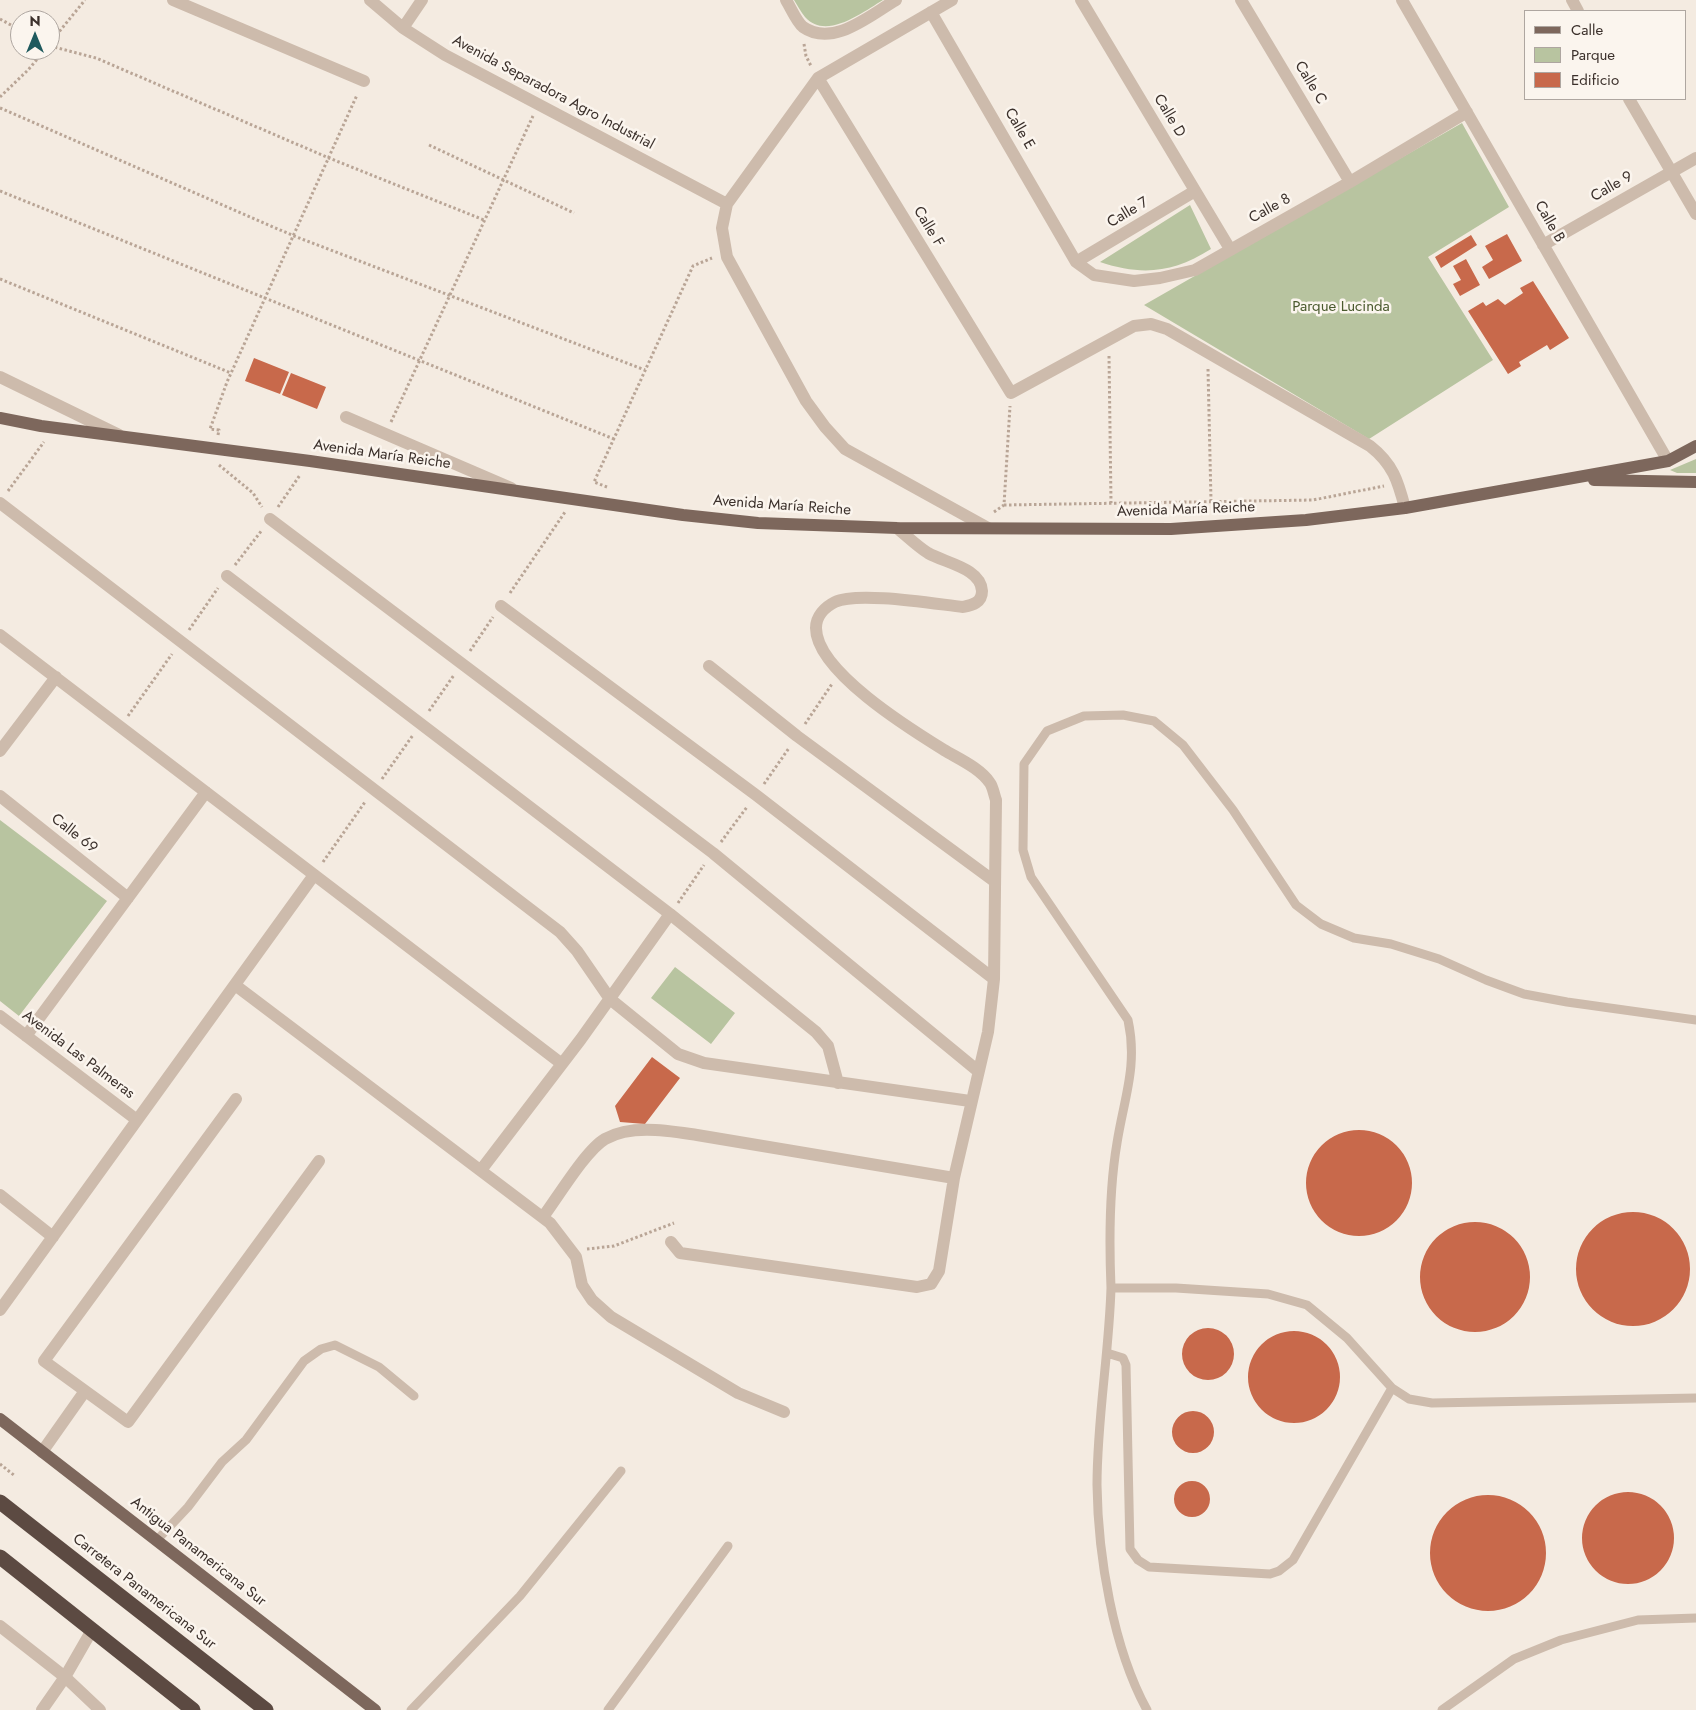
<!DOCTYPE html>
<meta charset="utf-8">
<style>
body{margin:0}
#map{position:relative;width:1696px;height:1710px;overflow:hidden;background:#f4ebe1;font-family:Jost,sans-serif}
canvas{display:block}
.legend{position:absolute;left:1524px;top:10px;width:162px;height:90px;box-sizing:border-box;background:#fbf5ee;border:1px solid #aea6a0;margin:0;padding:6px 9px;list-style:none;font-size:15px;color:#3b302b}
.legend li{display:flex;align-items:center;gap:10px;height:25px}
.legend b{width:25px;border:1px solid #aea6a0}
.north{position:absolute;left:10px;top:10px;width:50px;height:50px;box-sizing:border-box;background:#fbf5ee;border:1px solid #aea6a0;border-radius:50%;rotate:0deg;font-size:14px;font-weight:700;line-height:20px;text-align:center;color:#3b302b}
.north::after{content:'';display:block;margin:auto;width:18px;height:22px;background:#1f5a5e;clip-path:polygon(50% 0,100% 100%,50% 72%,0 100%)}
</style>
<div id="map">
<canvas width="1696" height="1710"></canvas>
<ul class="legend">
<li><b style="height:6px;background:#7d675c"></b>Calle</li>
<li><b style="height:14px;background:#b8c4a0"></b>Parque</li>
<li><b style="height:14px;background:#c8694b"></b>Edificio</li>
</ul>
<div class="north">N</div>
</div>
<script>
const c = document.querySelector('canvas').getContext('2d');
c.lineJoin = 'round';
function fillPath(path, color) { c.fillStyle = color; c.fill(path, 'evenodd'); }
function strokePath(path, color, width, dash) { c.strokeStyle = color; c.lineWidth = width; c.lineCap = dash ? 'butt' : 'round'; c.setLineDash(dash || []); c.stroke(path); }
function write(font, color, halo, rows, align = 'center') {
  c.font = font + ' Jost,sans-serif'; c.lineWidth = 5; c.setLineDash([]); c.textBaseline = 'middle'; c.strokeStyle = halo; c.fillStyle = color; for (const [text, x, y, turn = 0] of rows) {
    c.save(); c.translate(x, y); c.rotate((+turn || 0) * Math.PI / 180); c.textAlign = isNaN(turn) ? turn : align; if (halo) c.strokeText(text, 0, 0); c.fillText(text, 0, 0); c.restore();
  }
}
fillPath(new Path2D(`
 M794,0H883C863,12 826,41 805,17C801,12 797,5 794,0Z
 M1462,123L1509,207L1428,257L1493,360L1369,439L1144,305Z
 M1190,205L1211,249C1173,273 1142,276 1100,262Z
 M1696,459V473H1677L1670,470Z
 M0,820L107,901L19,1016L0,1001Z
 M675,967L735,1013L711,1044L651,998Z`), '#b8c4a0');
fillPath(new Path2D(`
 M1507,234L1522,261L1489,279L1482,267L1493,260L1485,246Z
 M1471,235L1477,245L1441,268L1435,257Z
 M1466,259L1480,285L1460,296L1453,284L1461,280L1453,266Z
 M1533,281L1569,338L1550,350L1547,345L1519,362L1521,366L1508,374L1468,311L1483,302L1486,306L1498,299L1505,305L1523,293L1520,288Z
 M254,358L289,372L280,394L245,381Z
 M291,373L326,387L317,409L282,395Z
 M652,1057L680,1078L645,1124L620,1122L615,1106Z
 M1306 1183a53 53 0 1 1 106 0a53 53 0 1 1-106 0Z
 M1576 1269a57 57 0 1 1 114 0a57 57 0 1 1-114 0Z
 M1420 1277a55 55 0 1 1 110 0a55 55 0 1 1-110 0Z
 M1182 1354a26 26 0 1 1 52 0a26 26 0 1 1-52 0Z
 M1248 1377a46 46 0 1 1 92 0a46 46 0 1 1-92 0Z
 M1172 1432a21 21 0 1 1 42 0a21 21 0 1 1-42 0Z
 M1174 1499a18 18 0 1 1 36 0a18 18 0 1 1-36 0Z
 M1582 1538a46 46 0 1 1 92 0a46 46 0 1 1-92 0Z
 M1430 1553a58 58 0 1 1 116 0a58 58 0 1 1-116 0Z`), '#c8694b');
strokePath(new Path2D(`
 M0,19L20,30
 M50,43L85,0
 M804,44L806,56L811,66
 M50,46L96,58L329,158L484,220
 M0,97L28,70L45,50
 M0,108L294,236L645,370
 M429,145L574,213
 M0,191L614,439
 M0,279L231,373
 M1109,356L1111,503
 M1208,369L1211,501
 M391,422L533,116
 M218,435L219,430L210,429L227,382L357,95
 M219,465L253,493L262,507
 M607,487L594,482L693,266L712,258
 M8,491L44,442
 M1004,505L1313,500L1384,486
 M278,507L300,475
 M994,512L1004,505L1010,406
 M235,565L262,530
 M510,593L565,512
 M189,630L218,588
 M470,651L493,617
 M429,711L454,675
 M128,716L172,654
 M805,724L832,684
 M382,779L413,735
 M764,784L789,748
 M721,842L747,807
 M323,862L365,802
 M678,903L704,865
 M587,1249L614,1246L674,1223
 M0,1464L15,1476`), '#b9a596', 3, [2.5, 2.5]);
strokePath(new Path2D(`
 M1111,1288C1109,1240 1109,1190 1117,1143C1124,1098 1138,1066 1128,1020L1031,877L1023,850L1024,764L1047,731L1084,716L1123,715L1154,721L1183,745L1233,810L1296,905L1321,924L1354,938L1391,944L1439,959L1486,980L1524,994L1567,1002L1696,1020
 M1107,1353L1123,1358L1126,1365L1130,1549L1138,1560L1149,1567L1270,1574L1279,1571L1293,1560L1392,1388
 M157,1540L188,1507L222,1462L246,1440L304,1361L321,1349L335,1345L379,1367L414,1396
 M411,1710L520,1596L621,1471
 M608,1710L728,1546
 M1147,1710C1113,1648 1098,1556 1097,1485C1097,1419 1109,1354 1111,1288H1176L1268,1294L1307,1305L1347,1338L1392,1388L1409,1399L1432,1403L1696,1398
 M1442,1710L1514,1659L1561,1640L1638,1620L1696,1618`), '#cdbbac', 9);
strokePath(new Path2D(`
 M173,0L364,81
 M370,0L403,28L445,55L727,204
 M786,0C791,8 796,21 803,27C833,48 870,15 896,0
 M952,0L818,78L727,204L722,228L727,257L806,401L825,427L845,449L988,528
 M1081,0L1230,249
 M1241,0L1350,182
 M1402,0L1668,461
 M1572,0L1578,11
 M931,12L1076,262L1094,275L1134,281L1160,278L1195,270L1350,182L1467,112
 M403,28L422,0
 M818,78L1011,393L1134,326L1151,324L1167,329L1370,446C1393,464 1398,481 1405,508
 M1629,99L1696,214
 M1543,245L1696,158
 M1076,262L1195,191
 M0,377L119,435
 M346,417L511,488
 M0,503L560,932L577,951L610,999L678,1054L704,1063L970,1101
 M270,519L713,853L978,1071
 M227,576L670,914L816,1032L828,1046L838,1083
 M501,606L756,795L994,979
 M0,635L562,1064
 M709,666L797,736L994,881
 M0,751L56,677
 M0,796L128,898
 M235,985L550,1223L576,1257L582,1285L592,1300L611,1317L738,1393L784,1412
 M0,1016L137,1120
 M26,1036L206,792
 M236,1099L44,1361L128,1422L319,1161
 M481,1170L581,1039L670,914
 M0,1195L53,1237
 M543,1217C558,1197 586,1150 605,1139C632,1124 669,1131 697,1135L954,1178
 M671,1242L680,1253L917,1287L931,1284L939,1271L954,1178L988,1032L994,979L996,800C994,795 993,787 990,783C980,768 959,759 944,750C910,729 816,671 816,628C816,616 825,607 835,602C858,591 935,604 963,607C972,605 982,603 982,591C981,568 945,563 928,553C917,546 907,536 897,528
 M0,1310L314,875
 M42,1452L85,1391
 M0,1626L65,1677L100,1710
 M42,1710L65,1677L92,1630`), '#cdbbac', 12);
strokePath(new Path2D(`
 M0,418L41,426L310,461L683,515L758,523L897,528L1171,529L1306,520L1405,508L1668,461L1696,446
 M1594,480L1696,482
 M0,1419L375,1710`), '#7d675c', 12);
strokePath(new Path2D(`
 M0,1502L266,1710
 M0,1557L193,1710`), '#5c4a42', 15);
write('15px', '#3b302b', '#fbf5ee', [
 ["Calle C",1310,83,59],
 ["Avenida Separadora Agro Industrial",553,93,28],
 ["Calle D",1169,116,59],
 ["Calle E",1019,129,60],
 ["Calle 9",1612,187,-30],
 ["Calle 8",1270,209,-29],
 ["Calle 7",1128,213,-31],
 ["Calle B",1549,222,60],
 ["Calle F",928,227,59],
 ["Avenida María Reiche",382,455,8],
 ["Avenida María Reiche",782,506,4],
 ["Avenida María Reiche",1186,510,-2],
 ["Calle 69",74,834,38],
 ["Avenida Las Palmeras",78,1055,37],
 ["Antigua Panamericana Sur",198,1552,38],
 ["Carretera Panamericana Sur",144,1592,38]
]);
write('15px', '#4a5a2e', '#fbf5ee', [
 ["Parque Lucinda",1341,307]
]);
</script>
